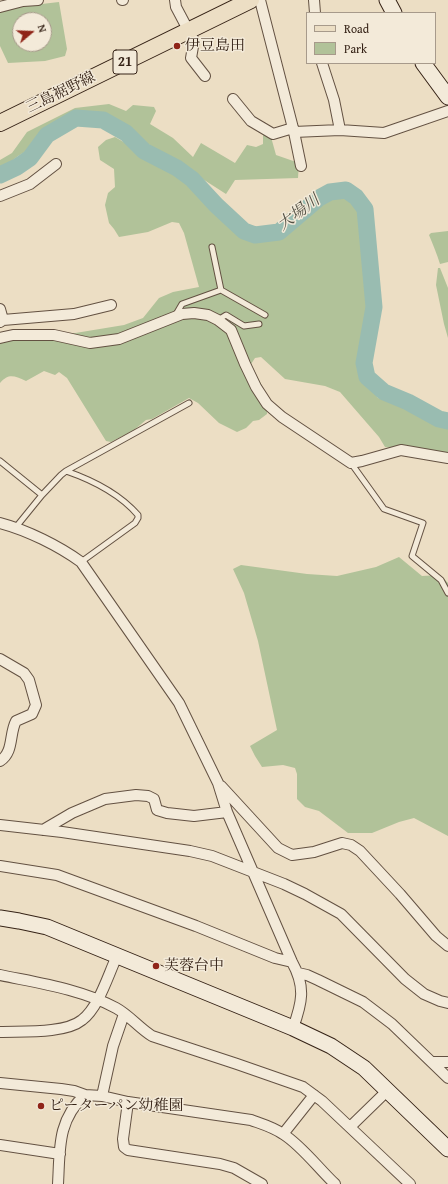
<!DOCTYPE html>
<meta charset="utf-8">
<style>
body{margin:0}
#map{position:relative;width:448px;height:1184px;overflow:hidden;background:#ecdec4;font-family:"Gentium Book Plus",serif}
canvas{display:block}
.legend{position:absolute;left:306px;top:12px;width:130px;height:52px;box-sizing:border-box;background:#f3ead9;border:1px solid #a79a8b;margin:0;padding:5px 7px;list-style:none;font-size:12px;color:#352216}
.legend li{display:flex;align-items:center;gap:8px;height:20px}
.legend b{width:20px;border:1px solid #a79a8b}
.north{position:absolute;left:12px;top:12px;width:40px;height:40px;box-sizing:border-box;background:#f3ead9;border:1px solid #a79a8b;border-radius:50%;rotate:71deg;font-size:11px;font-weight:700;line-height:16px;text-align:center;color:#352216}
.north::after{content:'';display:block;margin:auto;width:14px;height:18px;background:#8f2418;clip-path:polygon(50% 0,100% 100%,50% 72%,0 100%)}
</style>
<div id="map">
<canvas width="448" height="1184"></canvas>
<ul class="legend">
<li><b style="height:5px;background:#ecdec4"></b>Road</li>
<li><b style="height:11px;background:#b1c299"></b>Park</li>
</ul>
<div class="north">N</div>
</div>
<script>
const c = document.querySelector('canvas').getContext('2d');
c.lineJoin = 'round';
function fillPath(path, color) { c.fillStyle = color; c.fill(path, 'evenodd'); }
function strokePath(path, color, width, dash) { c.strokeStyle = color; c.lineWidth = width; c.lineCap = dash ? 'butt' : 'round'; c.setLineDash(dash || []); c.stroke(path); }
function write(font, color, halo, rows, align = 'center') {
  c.font = font + ' "Gentium Book Plus","Noto Serif JP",serif'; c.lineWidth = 3; c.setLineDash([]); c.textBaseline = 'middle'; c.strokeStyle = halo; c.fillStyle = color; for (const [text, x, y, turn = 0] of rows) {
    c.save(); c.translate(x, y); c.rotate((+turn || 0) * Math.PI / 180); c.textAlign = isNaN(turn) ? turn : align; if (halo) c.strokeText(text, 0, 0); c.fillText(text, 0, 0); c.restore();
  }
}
fillPath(new Path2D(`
 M59,2L67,49L65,56L45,61L8,63L0,46V11L7,8ZM20,20H44V44H20Z
 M109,104L126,111L133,105L154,107L156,111L150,124L173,138L193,157L201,143L235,163L247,145L256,147L263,144V135L271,137L276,155L299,163L298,178L235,180L226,194L131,133L116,121L107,119L96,113L89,114L66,127L18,156L0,170V160L12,153L27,132L75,108Z
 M115,137L180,175L236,228L255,239L278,236L288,224L319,201L339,195L349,199L361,211L367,283L366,321L361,371L378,398L448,418V456L385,447L379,437L340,392L325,386L285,379L261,357L255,358L251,364L267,396V414L259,420L253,421L246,428L237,432L219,423L198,403L189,398L152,419L146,420L134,430L111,442L106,441L67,378L59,372L55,375L44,371L26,381C14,376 9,373 0,383V343L27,338H45L124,325L143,318L159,298L173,292L199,287L184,233L179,223L172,222L148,232L119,237L114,229L109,223L105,205L108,193L115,187L114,169L100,160L98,147L106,140Z
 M448,231V262L440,264C437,254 433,245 429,235L431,233Z
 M438,268H440L448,288V338L444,324L436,285Z
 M399,557L422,576L440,575L448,583V836L414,818L399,822L372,833H348L319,811L305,807L297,799V774L295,768L283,765L262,767L255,756L250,746L277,730L258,641L244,593L233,569L241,565L307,574L337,576L376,567Z`), '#b1c299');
strokePath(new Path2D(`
 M0,175L17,167L30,158L47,135L76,118L103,120L126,133L144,151L177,168L192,179L216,205L244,231L255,235L279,232L319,198L330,192L346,190L356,197L365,209L374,307L364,363L367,377L384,392L408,402L439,419L448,421`), '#99bcb1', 17);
const lane = new Path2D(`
 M212,247L221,290
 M175,316L182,304L221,290L265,315
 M218,320L226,315L244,326L259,324
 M0,461L42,495L16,527
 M351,463L384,509L423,523L412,556L441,580L448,593
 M66,471L189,403
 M42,495L61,475L66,471C92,480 119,493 138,515V518L135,523L81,562`);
const street = new Path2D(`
 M122,0H123
 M175,0L176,7L194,41L191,58L205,76
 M260,0L294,132L301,166
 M314,0L315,13
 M0,7L23,1L38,0
 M322,63L334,100L340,130
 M233,99L251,121L273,134L293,128
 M294,132L340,130L384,133L448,111
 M0,196L30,184L56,164
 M0,309L3,320L0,322
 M3,320L74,314L111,305
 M0,338L13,335H54L90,343L119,339L182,314L194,313L208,315L218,320L231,330L245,364L256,387L267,404L282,417L351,463L362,461L401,450L448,458
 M0,523C27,530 59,546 81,562L179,703L218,783L227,812L292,962C306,987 302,1003 293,1028
 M0,659L24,673L29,680L36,705L32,714L16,721C9,734 14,752 0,761
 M221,786L278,848L292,855L314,852L342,843L351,845L360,851L400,894L436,936L448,946
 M0,825L62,832L190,851L212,856L284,884L305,894L341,914L405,979L424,994L440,1001L448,1003
 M43,830L72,813L105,799L136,795L148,796L154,799L157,810L167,813L194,816L227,812
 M0,866L57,875L196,926L275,958L292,962
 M298,973L307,975L318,980L363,1002L392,1024L448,1078
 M0,975C38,983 81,989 116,1008C129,1015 139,1028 152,1036L237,1064L303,1087L322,1101L410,1184
 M0,1032C21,1031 65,1034 82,1020C99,1007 108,975 117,956
 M432,1062H448
 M0,1083L61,1089L74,1091L85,1095
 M102,1096L113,1046L124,1014
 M128,1102L123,1139L124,1147L128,1150L220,1164L234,1168L262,1184
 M350,1127L388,1090
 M283,1134L314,1095
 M0,1145L60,1154
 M58,1184C60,1150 57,1120 85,1095L102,1096L128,1102L251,1120C262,1124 273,1127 283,1134C301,1145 319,1169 335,1184`);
const secondary = new Path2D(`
 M387,0L394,13
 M423,63L448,97
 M0,918L19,921L47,927L293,1028L331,1046L364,1068L448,1149`);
const primary = new Path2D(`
 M0,123L251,0`);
strokePath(lane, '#635142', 7);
strokePath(street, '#635142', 12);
strokePath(secondary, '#352216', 17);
strokePath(primary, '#352216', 18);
strokePath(lane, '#f3ead9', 5);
strokePath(street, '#f3ead9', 10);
strokePath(secondary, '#f3ead9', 15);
strokePath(primary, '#ecdec4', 16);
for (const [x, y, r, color] of [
 [177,46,4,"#8f2418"],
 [156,966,4,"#8f2418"],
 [41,1106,4,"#8f2418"]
]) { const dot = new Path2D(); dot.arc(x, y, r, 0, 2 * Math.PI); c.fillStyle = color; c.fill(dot); strokePath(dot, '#f3ead9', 1.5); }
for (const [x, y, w] of [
 [125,62,24]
]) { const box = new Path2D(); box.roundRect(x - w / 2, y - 12, w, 24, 3); c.fillStyle = '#f3ead9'; c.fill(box); strokePath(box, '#352216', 1); }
write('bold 14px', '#352216', null, [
 ["21",125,62]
]);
write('15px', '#352216', '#f3ead9', [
 ["伊豆島田",185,46],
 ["芙蓉台中",164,966],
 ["ピーターパン幼稚園",49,1106]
], 'left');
write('15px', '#352216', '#f3ead9', [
 ["三島裾野線",61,93,-26]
]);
write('italic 16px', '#535044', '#f3ead9', [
 ["大場川",299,213,-37]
]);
</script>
